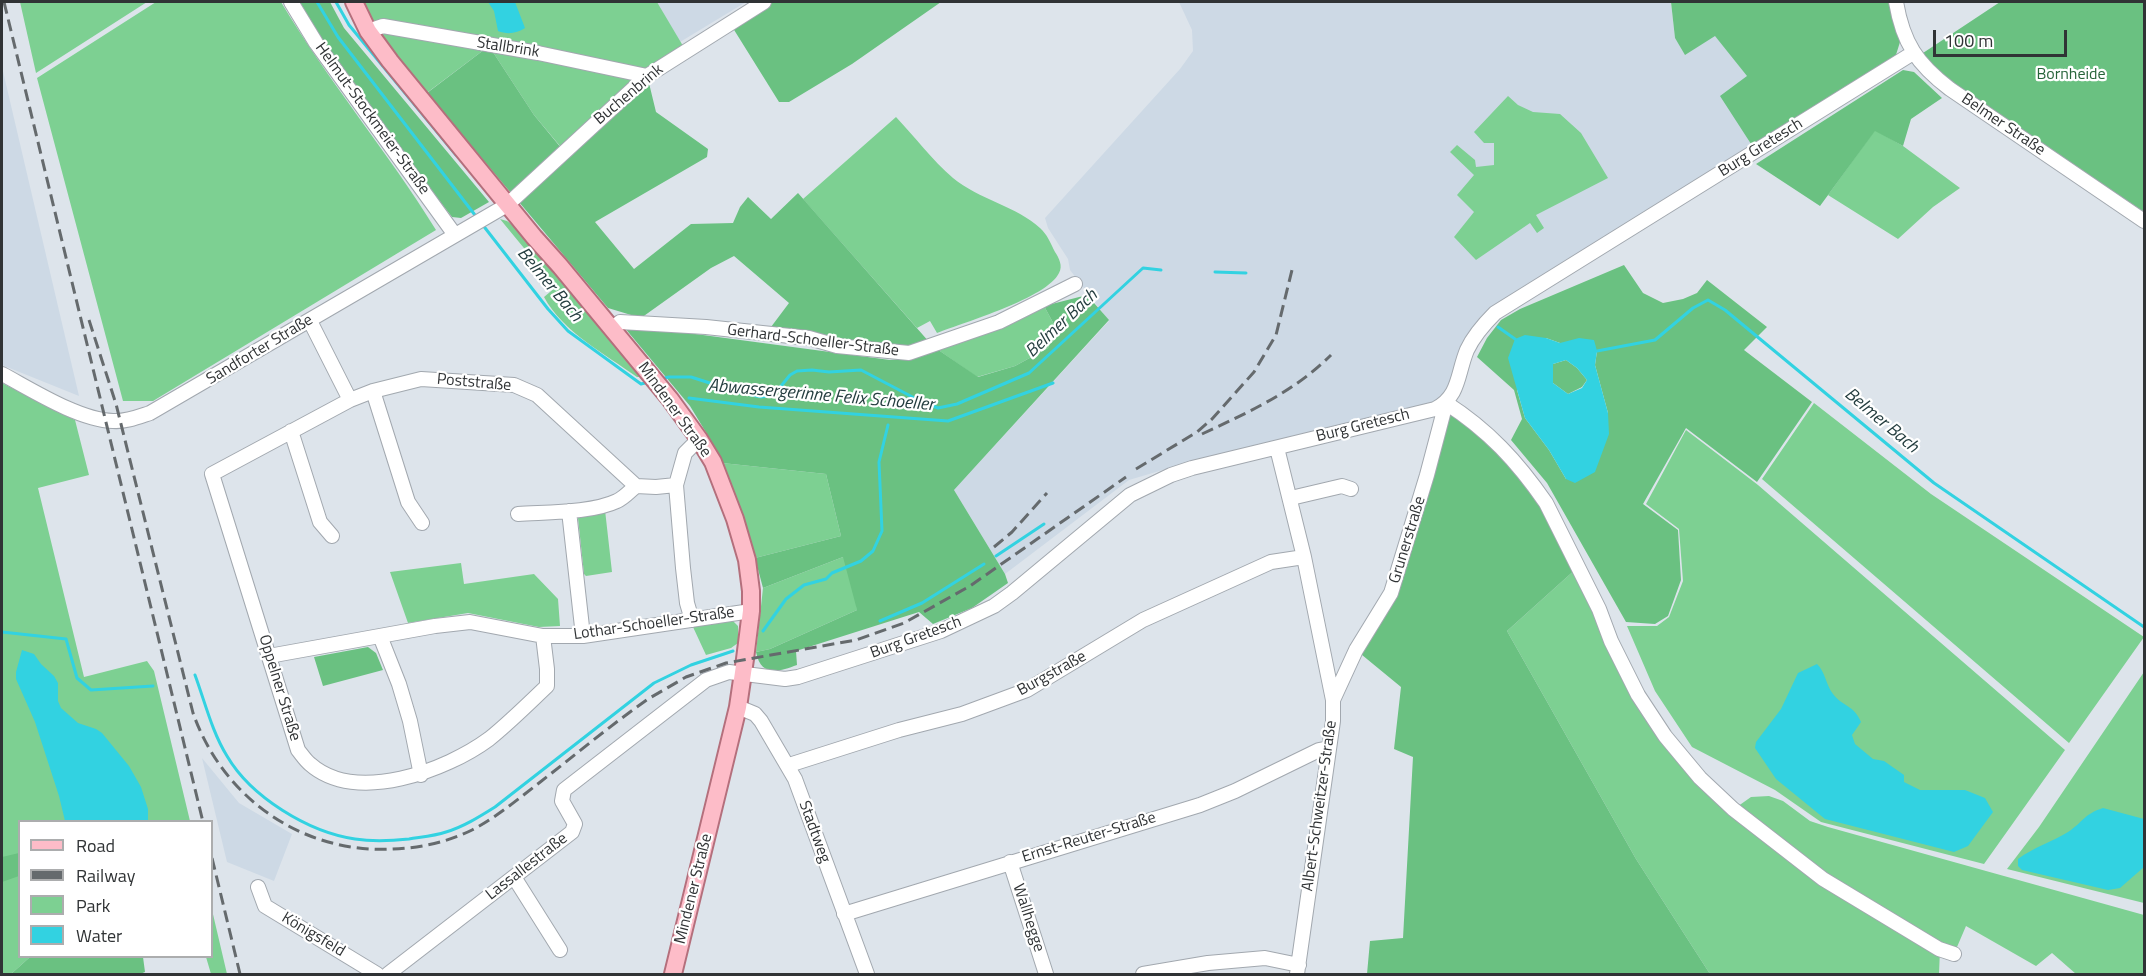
<!DOCTYPE html>
<meta charset="utf-8">
<style>
body{margin:0}
#map{position:relative;width:2146px;height:976px;overflow:hidden;background:#dde4eb;font-family:"Titillium Web",sans-serif}
canvas{display:block}
.frame{position:absolute;inset:0;border:3px solid #303335;pointer-events:none}
.legend{position:absolute;left:18px;top:820px;width:195px;height:138px;box-sizing:border-box;background:#fff;border:2px solid #acadae;margin:0;padding:8px 10px;list-style:none;font-size:18px;color:#303335}
.legend li{display:flex;align-items:center;gap:12px;height:30px}
.legend b{width:30px;border:2px solid #acadae}
.scale{position:absolute;left:1933px;top:30px;width:134px;height:27px;box-sizing:border-box;border:3px solid #303335;border-top:0;padding-left:8px;font-size:18px;line-height:21px;white-space:nowrap;color:#303335;-webkit-text-stroke:4px #fff;paint-order:stroke}
</style>
<div id="map">
<canvas width="2146" height="976"></canvas>
<div class="frame"></div>
<ul class="legend">
<li><b style="height:8px;background:#fdbcc8"></b>Road</li>
<li><b style="height:8px;background:#656a6d"></b>Railway</li>
<li><b style="height:16px;background:#7dd092"></b>Park</li>
<li><b style="height:16px;background:#32d2e1"></b>Water</li>
</ul>
<div class="scale">100 m</div>
</div>
<script>
const c = document.querySelector('canvas').getContext('2d');
c.lineJoin = 'round';
function fillPath(path, color) { c.fillStyle = color; c.fill(path, 'evenodd'); }
function strokePath(path, color, width, dash) { c.strokeStyle = color; c.lineWidth = width; c.lineCap = dash ? 'butt' : 'round'; c.setLineDash(dash || []); c.stroke(path); }
function write(font, color, halo, rows, align = 'center') {
  c.font = font + ' "Titillium Web",sans-serif'; c.lineWidth = 4.5; c.setLineDash([]); c.textBaseline = 'middle'; c.strokeStyle = halo; c.fillStyle = color; for (const [text, x, y, turn = 0] of rows) {
    c.save(); c.translate(x, y); c.rotate((+turn || 0) * Math.PI / 180); c.textAlign = isNaN(turn) ? turn : align; if (halo) c.strokeText(text, 0, 0); c.fillText(text, 0, 0); c.restore();
  }
}
fillPath(new Path2D(`
 M657,2H746L680,42Z
 M1179,2H1671L1675,38L1686,54L1715,35L1748,77L1753,147L1481,318L1445,397L1432,405L1203,458L1129,480L1005,574L954,490L1109,321L1070,270L1068,259L1048,228L1045,218L1180,69L1193,51L1192,30Z
 M2,67L79,396L2,365Z
 M202,758L239,803L292,834L274,881L227,862Z`), '#cdd9e5');
fillPath(new Path2D(`
 M20,2H147L36,73Z
 M156,2H281C328,81 388,152 436,230L153,401H123L37,78Z
 M354,2H657L686,51L565,152L534,115L489,46L420,98Z
 M1508,96L1518,105L1533,112L1560,114L1581,133L1608,178L1536,215L1544,228L1537,233L1530,223L1476,260L1454,237L1474,212L1457,195L1474,175L1450,152L1457,145L1475,160L1476,167L1494,165V143H1484L1474,132Z
 M896,117C915,137 932,160 953,178C978,199 1018,207 1040,228C1047,234 1051,244 1055,252C1059,258 1063,266 1059,273C1047,298 965,322 937,333L930,321L917,328L803,199Z
 M1875,130L1903,146L1960,188L1933,207L1898,239L1828,195Z
 M500,219L507,221L514,226L559,276L641,377H637C605,354 563,332 544,297L556,287Z
 M1044,306L1056,328L1048,348L1015,366L977,377L937,349Z
 M2,383L75,420L89,475L38,488L84,677L147,661L154,671L190,821L20,822V956L30,957L11,974H2Z
 M1814,403L1931,494L2144,637L2069,743L1762,479Z
 M1686,430L1758,485L2065,750L1984,864L1821,822L1775,790L1692,747L1655,691L1627,626H1657L1669,617L1683,581L1679,529L1646,504Z
 M722,463L826,474L841,536L755,558L744,521Z
 M605,510L612,572L586,576L584,574L578,518L580,514Z
 M853,549L857,610L770,649L756,652L763,588L843,557Z
 M461,563L464,584L534,574L558,599L560,626L539,627L468,613L408,623L390,572Z
 M1577,568L1638,695L1734,809L1751,797L1769,796L1783,801L1810,821L1828,827L2144,915V974H2076L2052,953L2036,966L1966,926L1954,954L1940,949L1939,974H1710L1636,859L1507,631Z
 M733,621L738,626V643L731,648L706,655L693,627Z
 M2144,672V903L2007,869L2039,827Z
 M212,910L227,974H211L206,957L212,956Z`), '#7dd092');
fillPath(new Path2D(`
 M300,2H330L344,28L489,202L461,218L452,217C399,147 342,78 300,2Z
 M768,2H941L852,64L789,102H779L731,25Z
 M1671,2H1891L1900,42L1895,58L1753,147L1720,96L1747,76L1715,36L1685,55L1675,38Z
 M2000,2H2144V212L1962,90L1934,68L1923,53Z
 M489,46L534,115L562,149L511,193L427,93Z
 M1903,70L1914,72L1942,98L1911,119L1903,146L1875,131L1820,206L1756,164Z
 M648,79L656,112L708,149L707,157L595,222L634,269L691,224L733,223L740,207L748,197L771,219L798,193L930,343L895,349L819,334L768,331L789,303L734,256L711,268L641,318L608,308L519,202Z
 M1624,265L1643,293L1663,303L1683,299L1697,293L1707,280L1767,327L1744,350L1812,402L1757,482L1686,428L1643,504L1678,530L1681,580L1668,616L1655,624L1626,622L1547,483L1511,440L1522,419L1514,390L1477,357L1487,338L1501,320L1520,309ZM1546,338L1560,343L1597,351L1595,365L1608,413L1566,479L1549,450L1525,418L1517,390Z
 M1087,295L1109,320L954,490L1005,574L1008,583L972,608L933,624L919,612L796,651L797,665C778,672 761,677 756,652L770,649L857,610L843,557L763,588L755,558L841,536L826,474L722,463L710,439L690,406L624,327L628,325L890,360L916,358L937,349L978,377L1015,366L1048,348L1056,328L1044,306Z
 M1566,360L1577,368L1587,380L1582,387L1568,394L1553,383V364Z
 M1446,403L1536,489L1577,568L1507,631L1636,859L1710,974H1367L1370,941L1403,938L1413,757L1394,749L1401,687L1356,650L1391,593Z
 M368,647L376,653L383,670L323,686L314,657Z
 M19,853V876L2,882V857Z
 M30,957H143L145,972L140,974H11Z`), '#6ac181');
fillPath(new Path2D(`
 M488,2H515L525,28C517,33 508,35 498,31L494,11Z
 M1525,335L1546,338L1560,343L1579,338L1594,340L1597,351L1595,365L1608,413L1609,434L1595,472L1575,483L1566,479L1549,450L1525,418L1508,358L1515,339ZM1566,360L1577,368L1587,380L1582,388L1568,394L1553,383V364Z
 M22,650L34,654L41,664L54,676L58,683V701L61,708L78,723L96,729L102,733L129,766L141,787L148,809V821H65L59,796L35,722L16,679V672Z
 M1817,664C1825,671 1826,685 1833,694C1843,707 1854,705 1861,722L1852,735L1855,744L1873,759L1884,761L1904,775V782L1920,790H1965L1985,798L1993,812L1968,846L1954,852L1825,819L1776,779L1755,748L1756,742L1781,709L1798,673Z
 M2103,808L2144,819V867L2120,888L2108,890L2022,870L2018,866V859C2034,847 2052,842 2068,832C2083,822 2084,814 2103,808Z`), '#32d2e1');
strokePath(new Path2D(`
 M317,2L338,37L478,219
 M336,2L349,25L456,155
 M482,224L548,309L568,331L641,384L649,382
 M1215,272L1246,273
 M1498,327L1515,339
 M1597,351L1655,340L1693,308L1708,300L1725,310L1934,483L2144,627
 M661,379L669,377H691L741,393L761,397L769,396L777,391L790,375L797,371L812,370L829,372L861,370L922,402L938,408L957,404L1029,373L1143,268L1161,270
 M689,398L759,407L948,421L1053,383
 M996,556L1044,524
 M880,621L922,603L984,564
 M763,631L786,599L804,585L826,579L832,573L861,561L873,551L882,531L879,462L888,425
 M2,632L66,639L77,678L91,690L153,686
 M195,675C205,702 212,732 227,756C251,797 308,832 355,839C373,842 391,841 409,839C421,837 434,836 446,832C463,827 479,817 495,807L654,683L691,665L733,651`), '#32d2e1', 3);
const minor = new Path2D(`
 M291,2L316,43L455,235
 M1896,2C1903,43 1917,64 1950,89L2144,221
 M368,31L383,26L538,53L647,76
 M310,321L350,400
 M612,328L620,322L706,327L809,338L837,346L909,353L999,322L1075,284
 M2,374C32,390 79,420 113,421C126,422 138,417 150,413L507,205L647,76L764,2
 M373,391L408,502L422,523
 M291,431L320,522L332,536
 M1277,448L1304,557L1333,700V721L1297,974
 M1291,498L1342,486L1351,489
 M569,511L583,636
 M518,514C546,512 592,513 617,501C624,498 630,491 636,486L656,487L676,485
 M692,620L687,603L683,568L676,485L685,453L699,439
 M380,636L399,684L410,721L421,775
 M543,636L547,669V686C528,704 509,723 489,739C447,770 356,805 310,764C306,761 302,755 298,750L212,474L350,400L373,391L421,379L514,385L537,395L636,486
 M269,656L435,626L470,622L543,636H583L751,611
 M1333,700L1356,650L1391,593L1427,475L1446,403C1488,430 1517,461 1546,503L1599,609L1611,641L1638,695L1665,736L1700,778L1733,809L1823,879L1939,949L1954,954
 M738,707L755,714L761,721L795,779L867,974
 M789,765L899,730L962,714L1027,690L1143,620L1271,562L1304,557
 M1010,862L1046,974
 M514,877L560,950
 M258,887L265,906L377,974
 M844,914L1200,805L1235,791L1319,750L1329,748
 M388,974L572,832L575,824L562,801L564,790L706,680L729,672L785,679L798,677L941,631L994,606L1012,593L1130,495L1171,475L1192,468L1435,409C1460,396 1457,374 1467,350C1474,335 1484,324 1495,313L1913,53
 M1143,974L1208,963L1265,958L1299,965`);
const major = new Path2D(`
 M354,2L368,31L390,61L534,237L560,266L670,399L699,439L713,462L735,519L747,560L751,591V611L745,659L738,707L673,974`);
strokePath(minor, '#a2a8af', 16);
strokePath(major, '#b46f7c', 20);
strokePath(minor, '#fff', 14);
strokePath(major, '#fdbcc8', 16);
strokePath(new Path2D(`
 M4,2L203,822
 M89,320L116,404L193,713C223,798 302,854 393,849C420,848 448,842 472,830C497,817 518,799 539,783C575,755 611,725 648,699L686,677L726,663L856,640L904,623L970,586L1126,477
 M1202,434C1249,412 1294,392 1331,355
 M1136,469L1197,432L1212,419L1254,372L1276,335L1292,270
 M994,547L1012,532L1047,493
 M212,858L240,974`), '#656a6d', 3, [12, 6]);
write('16px', '#303335', '#fff', [
 ["Stallbrink",508,48,9],
 ["Buchenbrink",629,95,-40],
 ["Helmut-Stockmeier-Straße",372,119,54],
 ["Belmer Straße",2003,125,34],
 ["Burg Gretesch",1761,148,-32],
 ["Gerhard-Schoeller-Straße",813,341,7],
 ["Sandforter Straße",260,350,-31],
 ["Poststraße",474,383,5],
 ["Mindener Straße",674,410,54],
 ["Burg Gretesch",1363,426,-14],
 ["Grunerstraße",1408,540,-73],
 ["Lothar-Schoeller-Straße",654,624,-8],
 ["Burg Gretesch",916,638,-20],
 ["Burgstraße",1052,674,-29],
 ["Oppelner Straße",279,688,73],
 ["Albert-Schweitzer-Straße",1320,806,-82],
 ["Stadtweg",814,832,70],
 ["Ernst-Reuter-Straße",1089,838,-17],
 ["Lassallestraße",527,867,-38],
 ["Mindener Straße",694,889,-76],
 ["Wallhegge",1028,918,72],
 ["Königsfeld",313,935,31]
]);
write('16px', '#27643a', '#fff', [
 ["Bornheide",2071,75]
]);
write('italic 18px', '#253e40', '#fff', [
 ["Belmer Bach",549,285,50],
 ["Belmer Bach",1062,324,-43],
 ["Abwassergerinne Felix Schoeller",821,396,5],
 ["Belmer Bach",1881,421,40]
]);
</script>
